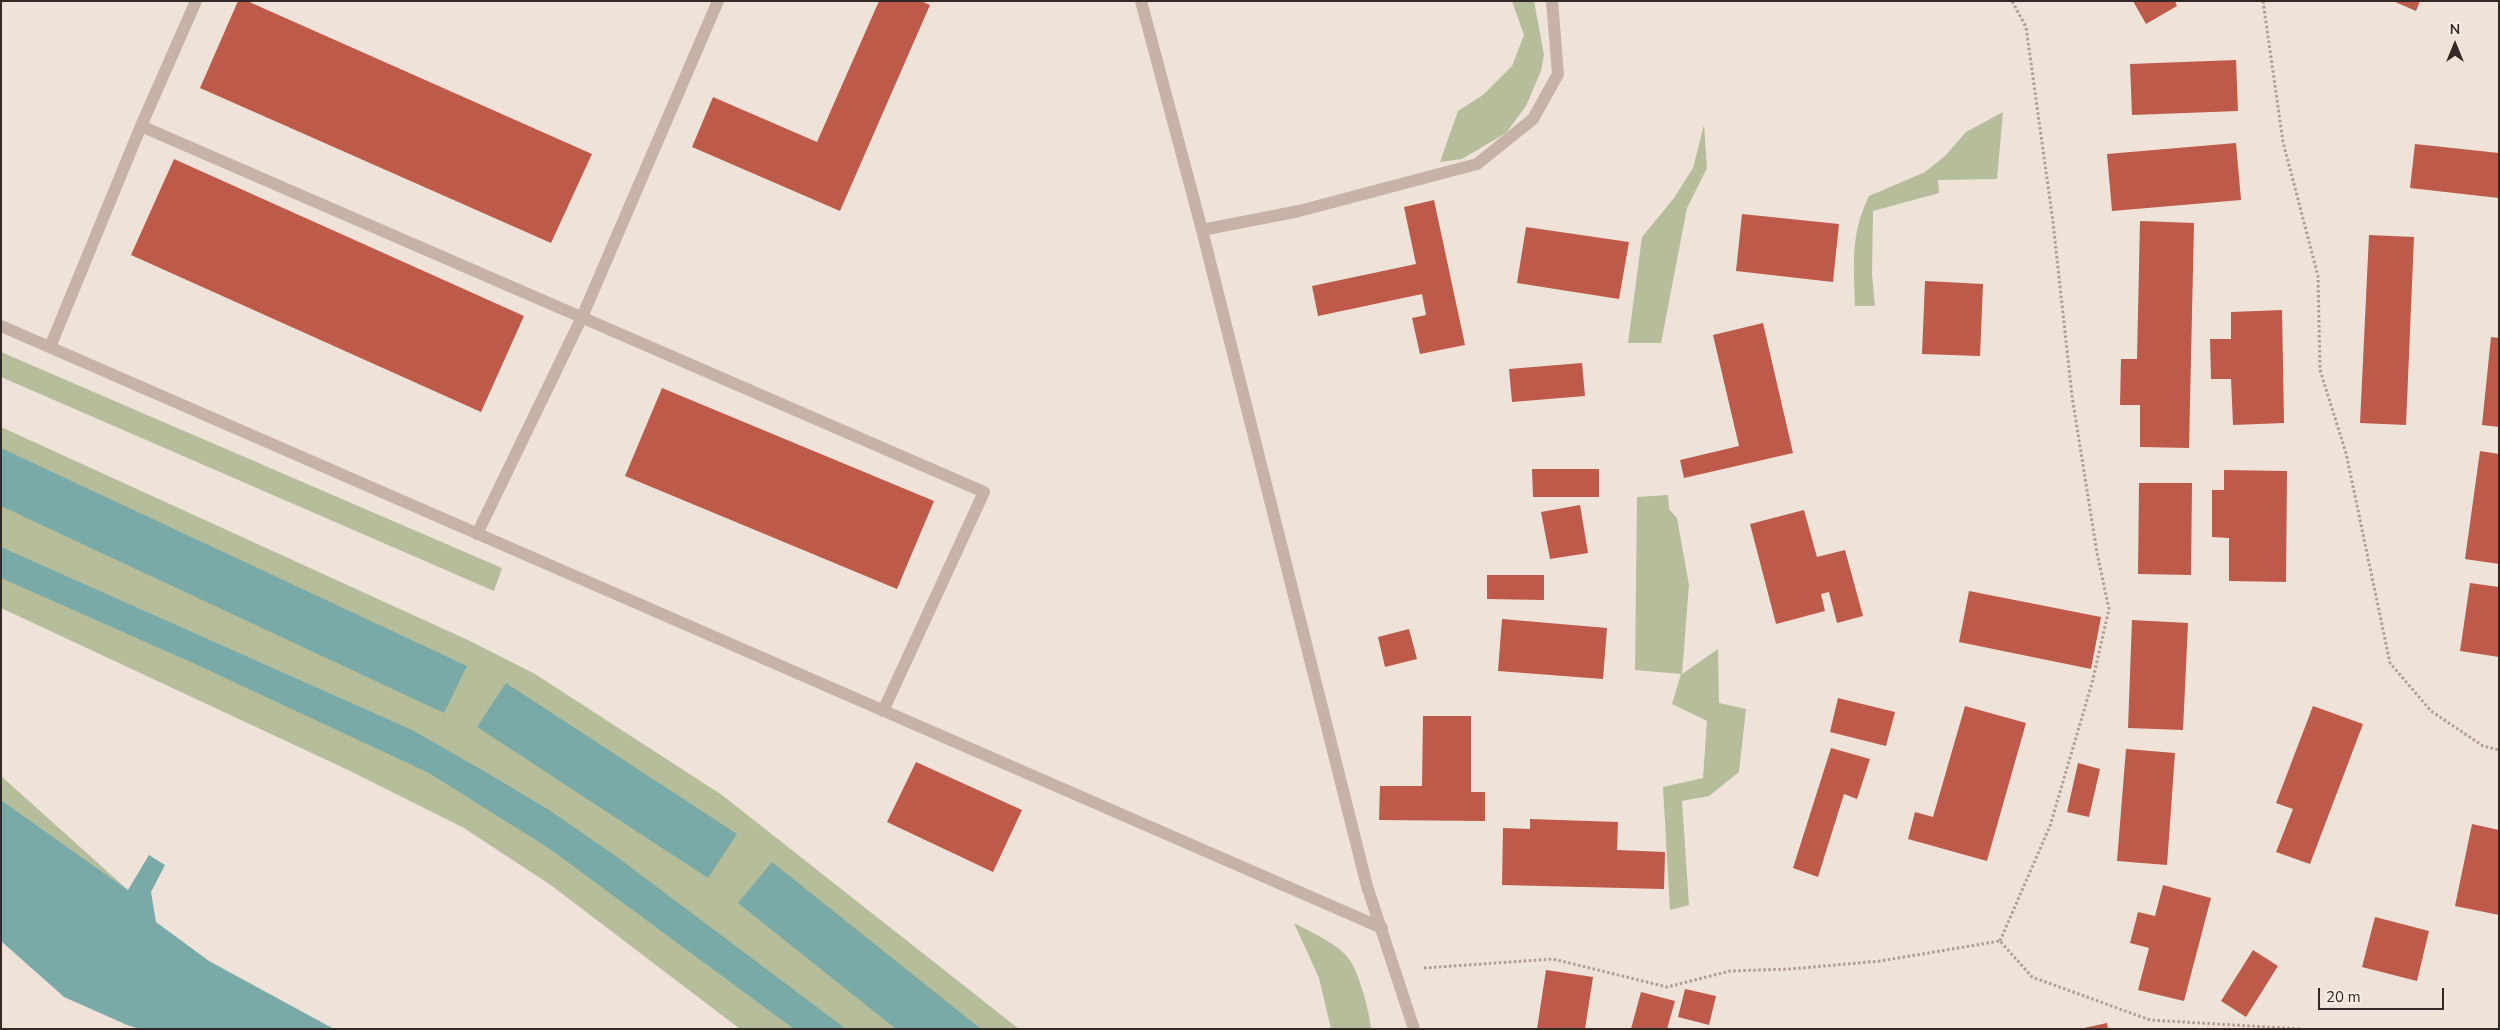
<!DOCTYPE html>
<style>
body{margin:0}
#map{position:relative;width:2500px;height:1030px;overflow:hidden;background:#efe3d9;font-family:"Nunito Sans",sans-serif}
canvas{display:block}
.frame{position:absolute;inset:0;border:2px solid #332926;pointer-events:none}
.north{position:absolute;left:2430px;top:20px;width:50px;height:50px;-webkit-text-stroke:4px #f7ede5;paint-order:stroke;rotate:0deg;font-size:14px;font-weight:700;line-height:20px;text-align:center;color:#332926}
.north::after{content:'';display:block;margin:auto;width:18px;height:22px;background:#332926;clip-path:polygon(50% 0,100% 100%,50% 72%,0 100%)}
.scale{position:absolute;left:2318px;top:988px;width:126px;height:22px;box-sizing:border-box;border:2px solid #332926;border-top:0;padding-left:6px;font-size:15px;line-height:18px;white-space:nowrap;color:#332926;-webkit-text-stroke:4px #f7ede5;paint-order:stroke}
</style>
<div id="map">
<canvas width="2500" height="1030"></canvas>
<div class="frame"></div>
<div class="north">N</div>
<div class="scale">20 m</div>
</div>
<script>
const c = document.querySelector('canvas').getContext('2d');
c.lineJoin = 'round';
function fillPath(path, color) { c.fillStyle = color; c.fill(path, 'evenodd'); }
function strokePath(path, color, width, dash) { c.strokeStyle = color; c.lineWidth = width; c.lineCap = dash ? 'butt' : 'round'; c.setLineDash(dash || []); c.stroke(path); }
fillPath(new Path2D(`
 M1512,1H1534L1544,55L1541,71L1526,106L1506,133L1462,159L1440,162L1458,111L1483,95L1512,66L1524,35Z
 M2003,112L1997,179L1938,180L1939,193L1873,211L1872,274L1875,306H1855C1854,264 1850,235 1869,196L1925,172L1945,156L1966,132Z
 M1704,125L1707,168L1687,208L1661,343H1628L1642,237L1674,198L1693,168Z
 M1,352L502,568L494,591L1,377Z
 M1,427L470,641L535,674L722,795L1019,1029H740L552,886L464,828L348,770L1,608Z
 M1668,495L1669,509L1677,518L1689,585L1682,674L1718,649L1719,703L1746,709L1739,772L1709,796L1682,801L1689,905L1670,910L1663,787L1703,778L1707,721L1672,704L1681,674L1635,670L1637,497Z
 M1,776L128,890L1,800Z
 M1294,923C1309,931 1340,945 1349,959C1359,972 1370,1013 1371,1029H1331L1319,978Z`), '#b5bd9a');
fillPath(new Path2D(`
 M1,448L467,666L444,713L1,506Z
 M1,547L412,730L489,774L549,810L613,854L846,1029H794L550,849L429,773L193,663L1,578Z
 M506,683L737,834L708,878L477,727Z
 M1,800L128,890L149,855L165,865L151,892L156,922L209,961L334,1029H140L127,1025L64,997L1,941Z
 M772,862L981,1029H896L738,903Z`), '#7aaaa8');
fillPath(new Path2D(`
 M238,1H247L592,154L551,243L200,88Z
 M879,1H921L930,5L840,211L692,147L713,97L817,142Z
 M2133,1H2175L2177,6L2146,24Z
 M2393,1H2420L2416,11Z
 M2236,60L2238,111L2132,115L2130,64Z
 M2236,143L2241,200L2112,211L2107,154Z
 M2415,144L2499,153V198L2410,188Z
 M174,159L524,316L481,412L131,255Z
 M1434,200L1465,345L1420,354L1412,318L1426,315L1422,294L1318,316L1312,286L1416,264L1404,207Z
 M1742,214L1839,224L1833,282L1736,271Z
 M2140,221L2194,223L2189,448L2140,447V405H2120L2121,359H2137Z
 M1526,227L1629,242L1619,299L1517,283Z
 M2369,235L2414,237L2406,425L2360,423Z
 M1925,281L1983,284L1980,356L1922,354Z
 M2282,310L2284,423L2233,425L2231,379H2211L2210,339H2231V312Z
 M1763,323L1793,453L1684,478L1680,460L1739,446L1713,335Z
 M2491,337L2499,338V427L2482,425Z
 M1582,363L1585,396L1512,402L1509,369Z
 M662,388L934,501L897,589L625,476Z
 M2480,451L2499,454V564L2465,559Z
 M1532,469H1599V497H1533Z
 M2224,470L2287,471L2286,582L2229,581V538L2212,537V490H2224Z
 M2139,483H2192L2191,575L2138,574Z
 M1580,505L1588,553L1550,559L1541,512Z
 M1804,510L1817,557L1845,550L1863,616L1837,623L1829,592L1821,594L1825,611L1776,624L1750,524Z
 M1487,575H1544V600L1487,599Z
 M2470,583L2499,587V657L2460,651Z
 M1969,591L2101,617L2091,669L1959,642Z
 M1502,619L1607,628L1603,679L1498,671Z
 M2132,620L2188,623L2183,730L2128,728Z
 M1409,629L1417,659L1385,667L1378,637Z
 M1838,698L1895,712L1886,746L1830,732Z
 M1965,706L2026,723L1987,861L1908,839L1915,812L1933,817Z
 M2313,706L2363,724L2310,864L2276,852L2293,809L2276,803Z
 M1423,716H1471V792H1485V821L1379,820L1380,786H1422Z
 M1831,748L1870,759L1857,799L1844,794L1818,877L1793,868Z
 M2126,749L2175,753L2167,865L2117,861Z
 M916,762L1022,810L993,872L887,822Z
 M2078,763L2100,769L2089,817L2067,812Z
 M1530,819L1618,822L1617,850L1665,852L1664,889L1502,885L1503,828L1530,829Z
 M2472,824L2499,830V915L2455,906Z
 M2163,885L2211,898L2184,1001L2138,990L2149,948L2130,943L2138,912L2155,916Z
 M2375,917L2429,931L2417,981L2362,967Z
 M2253,950L2278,966L2246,1017L2221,1001Z
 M1546,970L1593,977L1585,1029H1537Z
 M1685,989L1716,996L1709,1025L1678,1017Z
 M1641,992L1675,1001L1667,1029H1631Z
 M2107,1023L2108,1029H2084V1028Z`), '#be5a49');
strokePath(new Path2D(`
 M2263,1L2283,142L2318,276L2320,370L2346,453L2390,663L2431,711L2483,746L2499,750
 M2000,941L2050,826L2092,683L2109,609L2097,553L2072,396L2053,222L2026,27L2012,1
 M1424,968L1553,959L1667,987L1730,971L1791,969L1880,961L2000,941L2032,977L2150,1020L2301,1029`), '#b29c90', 3, [2.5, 2.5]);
strokePath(new Path2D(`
 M1141,1L1202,230L1367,886L1414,1029
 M141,126L984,492L883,711
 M1202,230L1299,211L1477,164L1533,119L1558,74L1552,1
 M1,326L1382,928
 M50,347L141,126L196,1
 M477,534L582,317L718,1`), '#c6b2a6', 12);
</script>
